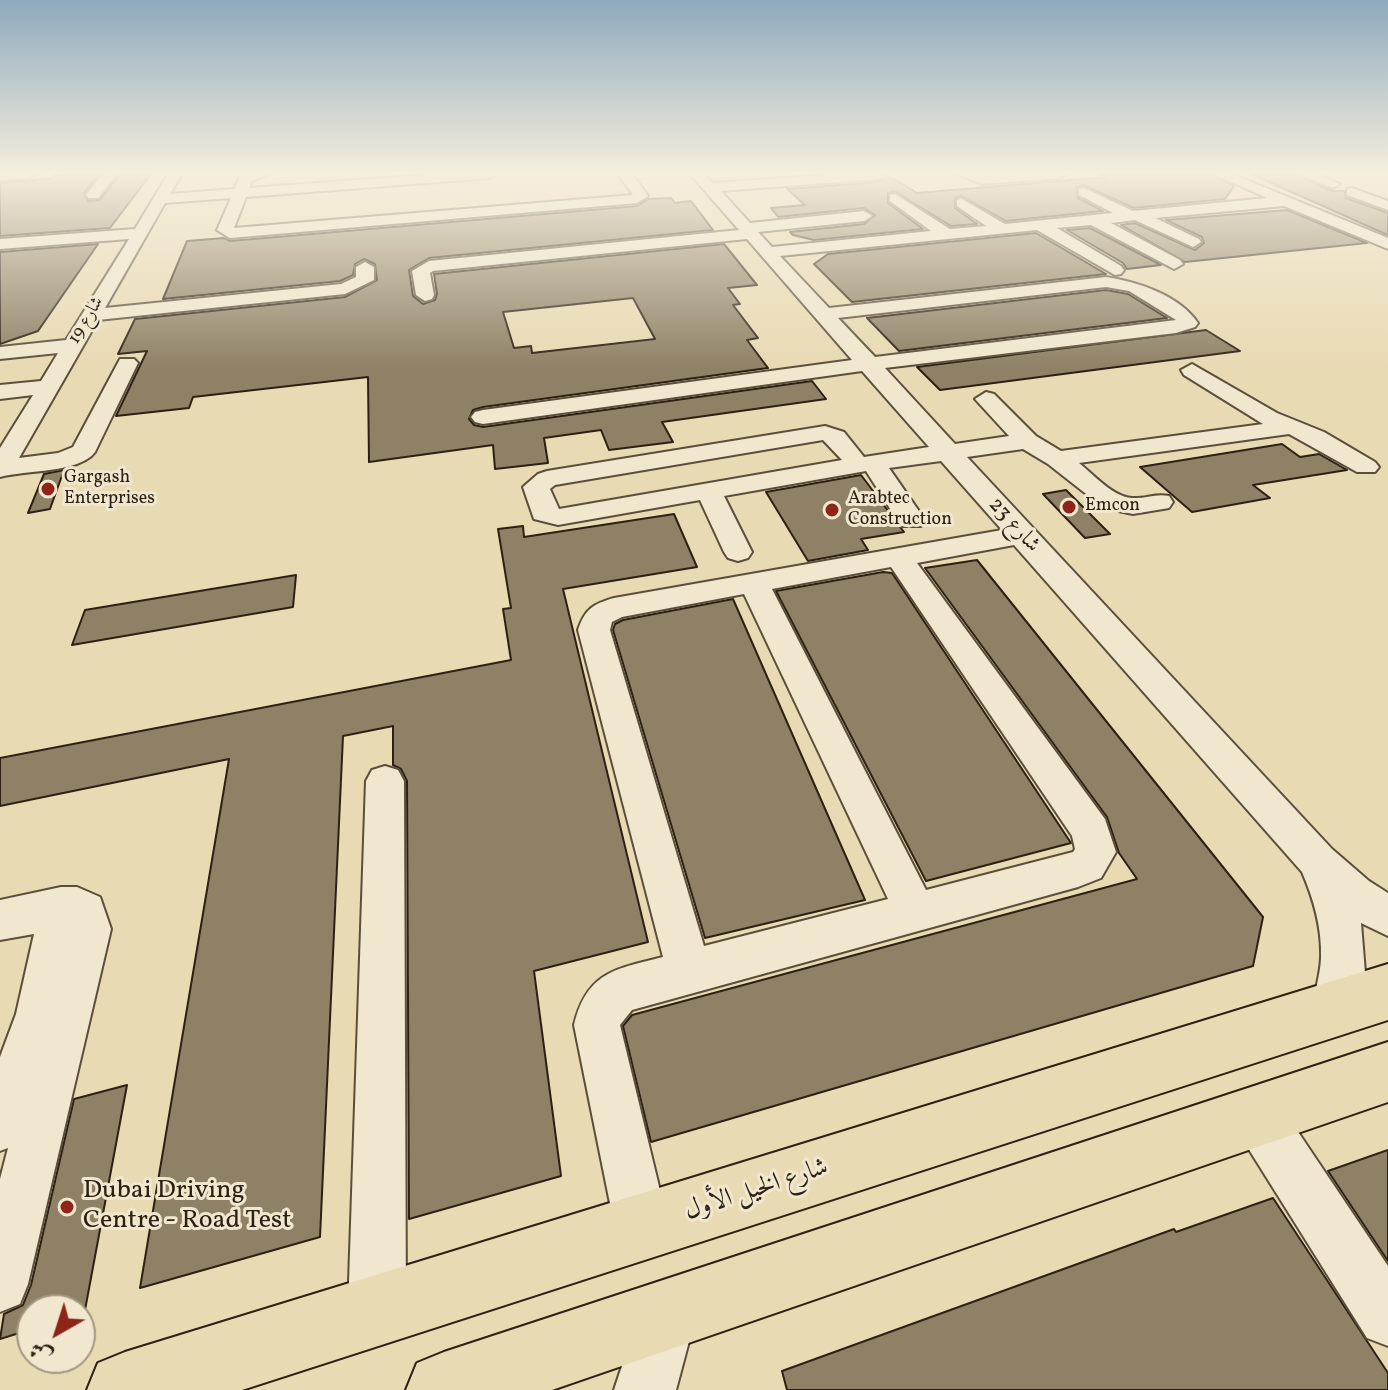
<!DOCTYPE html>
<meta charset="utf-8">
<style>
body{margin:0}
#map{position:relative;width:1388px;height:1390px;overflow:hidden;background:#e8dab3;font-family:Vollkorn,Amiri,serif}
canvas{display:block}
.north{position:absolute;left:16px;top:1294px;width:80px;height:80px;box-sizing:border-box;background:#f0e7ce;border:2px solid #a29883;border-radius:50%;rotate:219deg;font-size:22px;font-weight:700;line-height:32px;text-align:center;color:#2c2113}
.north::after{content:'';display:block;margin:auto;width:28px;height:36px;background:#8f2418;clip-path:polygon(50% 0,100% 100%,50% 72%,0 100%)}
</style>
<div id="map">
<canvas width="1388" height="1390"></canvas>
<div class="north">ش</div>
</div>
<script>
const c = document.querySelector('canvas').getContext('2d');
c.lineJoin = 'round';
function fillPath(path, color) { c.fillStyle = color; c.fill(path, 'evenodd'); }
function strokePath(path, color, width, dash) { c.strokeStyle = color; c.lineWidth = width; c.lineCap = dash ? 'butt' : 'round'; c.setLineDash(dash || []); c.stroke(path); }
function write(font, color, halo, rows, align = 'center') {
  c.font = font + ' Vollkorn,Amiri,serif'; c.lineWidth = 6; c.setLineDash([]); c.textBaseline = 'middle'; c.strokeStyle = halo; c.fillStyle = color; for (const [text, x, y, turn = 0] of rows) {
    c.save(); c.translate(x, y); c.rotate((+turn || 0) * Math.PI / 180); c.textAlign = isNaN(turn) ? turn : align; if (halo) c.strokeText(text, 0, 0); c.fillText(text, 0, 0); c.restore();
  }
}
const building = new Path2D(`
 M99,174L84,193L88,201L100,200L120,174H151L110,228L0,236V183L52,178L55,175Z
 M1099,174H1211L1234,186L1225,199L1134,208L1083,185L1077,187L1078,198L1103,211L1006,221L961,196L955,198V208L977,224L951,226L894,191L888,193V203L923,229L814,240L793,235L790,232L864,224L875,215L864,208L778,217L771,208L805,205L787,189L878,182L888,175L917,193L1106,177Z
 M1251,174H1295L1332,191H1344L1346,198L1388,213V235Z
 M671,198L675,203L691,201L713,230L429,258L409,270L413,296L423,304L435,300L437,294L434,274L724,244L757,285L728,288L740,304L733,305L758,338L747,340L768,368L483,407L473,410L469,419L474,425L483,427L812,381L826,399L662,422L673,442L609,450L601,430L544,438L548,463L495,469L493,445L369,462L368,377L193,397L189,408L116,416L147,351L118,354L135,319L345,297L377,280L375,264L364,259L355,264L353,275L340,281L163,299L187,241L224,238L230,241L637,206L648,199ZM633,298L655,339L532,353L531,346L514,348L503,312Z
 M1287,210L1367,243L1185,262L1121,225L1135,223L1195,250L1204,243L1202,237L1166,220Z
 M1090,228L1161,265L1127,269L1123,263L1067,230Z
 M1036,233L1106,274L852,302L814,264L828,254Z
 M98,244L38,331L0,344V252Z
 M1106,290L1128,294L1167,318L899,351L867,318Z
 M1206,330L1240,351L940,390L917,367Z
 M1282,444L1300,457L1319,454L1347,470L1253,485L1270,498L1192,512L1140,467Z
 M64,470L50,509L28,513L44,474Z
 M861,475L904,532L861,539L868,550L808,561L766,492Z
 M1066,490L1110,534L1085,538L1043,494Z
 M674,514L697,567L563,589L648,942L534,971L561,1176L409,1219L407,781L401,769L393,765V726L343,736L320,1237L140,1288L229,759L0,806V758L511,660L503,609L511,608L498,529L523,526L524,537Z
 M977,560L1263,917L1253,966L651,1142L623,1026L632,1015L1137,879L1119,853L1107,817L925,568Z
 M883,572L892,573L1071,843L926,881L776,591Z
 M296,575L293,607L72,645L85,610Z
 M733,599L865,900L705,938L613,630L615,624L623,620Z
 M127,1085L85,1310H32V1329L0,1339L4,1314L23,1305L31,1285L74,1099Z
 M1388,1150V1261L1328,1171Z
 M1273,1198L1388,1373V1390H787L782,1371L1174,1229L1176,1232Z`);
fillPath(building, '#8e8166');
strokePath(building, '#2c2113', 2);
const minor = new Path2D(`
 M0,174H36L29,178L0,180Z
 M103,174H117L98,198H88L86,195Z
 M168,174H182L170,194L234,189L241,175L269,174L252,181L249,188L439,174H497L490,178L246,197L234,228L633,195L618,174H632L648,196L637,203L230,238L217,230L231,198L165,203L105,308L341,284L356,277V267L365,262L374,267V280L345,294L98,320L19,458L58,453L73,447L120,359H134L138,363L95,452C80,473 25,470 0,477V448L33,395L0,399V385L41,381L58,353L0,359V347L66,340L129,239L0,249V239L135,229Z
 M690,174H704L713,183L841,174L885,175L878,179L721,191L750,223L864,211L872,216L864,221L758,232L772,247L931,231L890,201V195L895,194L950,229L986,226L957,206V200L962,199L1005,224L1113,213L1079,195V189L1084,188L1133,211L1267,198L1214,174H1232L1388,238V249L1284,206L1155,218L1199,239L1201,242L1193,247L1135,220L1111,223L1180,260L1183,264L1174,269L1091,225L1057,228L1121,266L1124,270L1121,274L1115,275L1037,230L780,256L829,308L1106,277C1138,282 1179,295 1198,323L1195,327L1176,333L885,368L955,444L1009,436L975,399L986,392L994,394L1036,436L1061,451L1263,424L1184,375L1181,370L1192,364L1277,413L1324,432L1375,462L1379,467L1375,472H1357L1289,434L1079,463C1093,474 1113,497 1132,498C1145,499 1156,493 1169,496L1173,502L1169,508L1133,514L1104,508L1048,464L1023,449L967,457L1332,849L1369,881L1388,893V936L1361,923L1365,973L1351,1025L1335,1032L1319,1025C1308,1001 1320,984 1321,958C1322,928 1314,900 1302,872L1014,545L917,563L1105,819L1116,852L1101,878L1078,887L632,1010L620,1025L669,1228L661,1247L642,1255L623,1247L615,1228L574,1025C587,972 615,969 663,957L578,630C585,609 593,604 614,598L1002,530L941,461L889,468L925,520L921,526H901L866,471L724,496L752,552L748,558L738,561L728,558L724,552L700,500L558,525L534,519L523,487L538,474L547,471L825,426L844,432L864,457L929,447L862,371L483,424L475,422L471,417L475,412L483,410L852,360L747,239L433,271L430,273L434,295L432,299L425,301L416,295L412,271L429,261L739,230ZM1106,287L1129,291L1176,320L875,357L838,318ZM823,440L842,460L559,509L550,489L555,485ZM891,567L1072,836L1075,849L1073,852L926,890L772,589ZM744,594L888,899L704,946L610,630L612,622L622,617Z
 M956,174H1067L1060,178L982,184Z
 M1298,174H1317L1340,184L1333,188Z
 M1352,188L1388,201V210L1347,195V189Z
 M385,766L398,770L404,781L406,1311L398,1332L377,1340L356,1332L348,1311L366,781L372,770Z
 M61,887H77L100,897L111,929L28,1284L20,1304L0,1312V1179L8,1148L0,1151V1057L16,1014L34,934L0,940V900Z
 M1256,1089L1274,1096L1388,1266V1346L1367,1338L1238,1132L1231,1114L1238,1096Z
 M667,1286L688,1294L696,1315L676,1390H614L646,1294Z`);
const major = new Path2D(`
 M1388,964V1020L242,1390H87L98,1363L125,1352Z
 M1388,1042V1102L552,1390H406L417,1363L444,1352Z`);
strokePath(minor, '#5b4f3b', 4);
strokePath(major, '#2c2113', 4);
fillPath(minor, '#f0e7ce');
fillPath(major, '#e8dab3');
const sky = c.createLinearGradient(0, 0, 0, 368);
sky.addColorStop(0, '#8eaabd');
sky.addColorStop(0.47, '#f5eedd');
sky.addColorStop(1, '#f5eedd00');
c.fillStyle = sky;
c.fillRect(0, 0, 1388, 368);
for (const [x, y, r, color] of [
 [48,489,8,"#8f2418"],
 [1069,507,8,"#8f2418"],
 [832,510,8,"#8f2418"],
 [67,1207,8,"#8f2418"]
]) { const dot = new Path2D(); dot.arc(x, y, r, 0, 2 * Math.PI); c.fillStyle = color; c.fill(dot); strokePath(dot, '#f0e7ce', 3); }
write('18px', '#2c2113', '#f0e7ce', [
 ["شارع 19",87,321,-59]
]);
write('18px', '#2c2113', '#f0e7ce', [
 ["Gargash",64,479],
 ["Enterprises",64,500],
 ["Arabtec",848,500],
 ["Construction",848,521],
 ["Emcon",1085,507]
], 'left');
write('22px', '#2c2113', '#f0e7ce', [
 ["شارع 23",1013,526,48]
]);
write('26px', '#2c2113', '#f0e7ce', [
 ["شارع الخيل الأول",757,1191,-18]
]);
write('26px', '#2c2113', '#f0e7ce', [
 ["Dubai Driving",83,1192],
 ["Centre - Road Test",83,1222]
], 'left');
</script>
